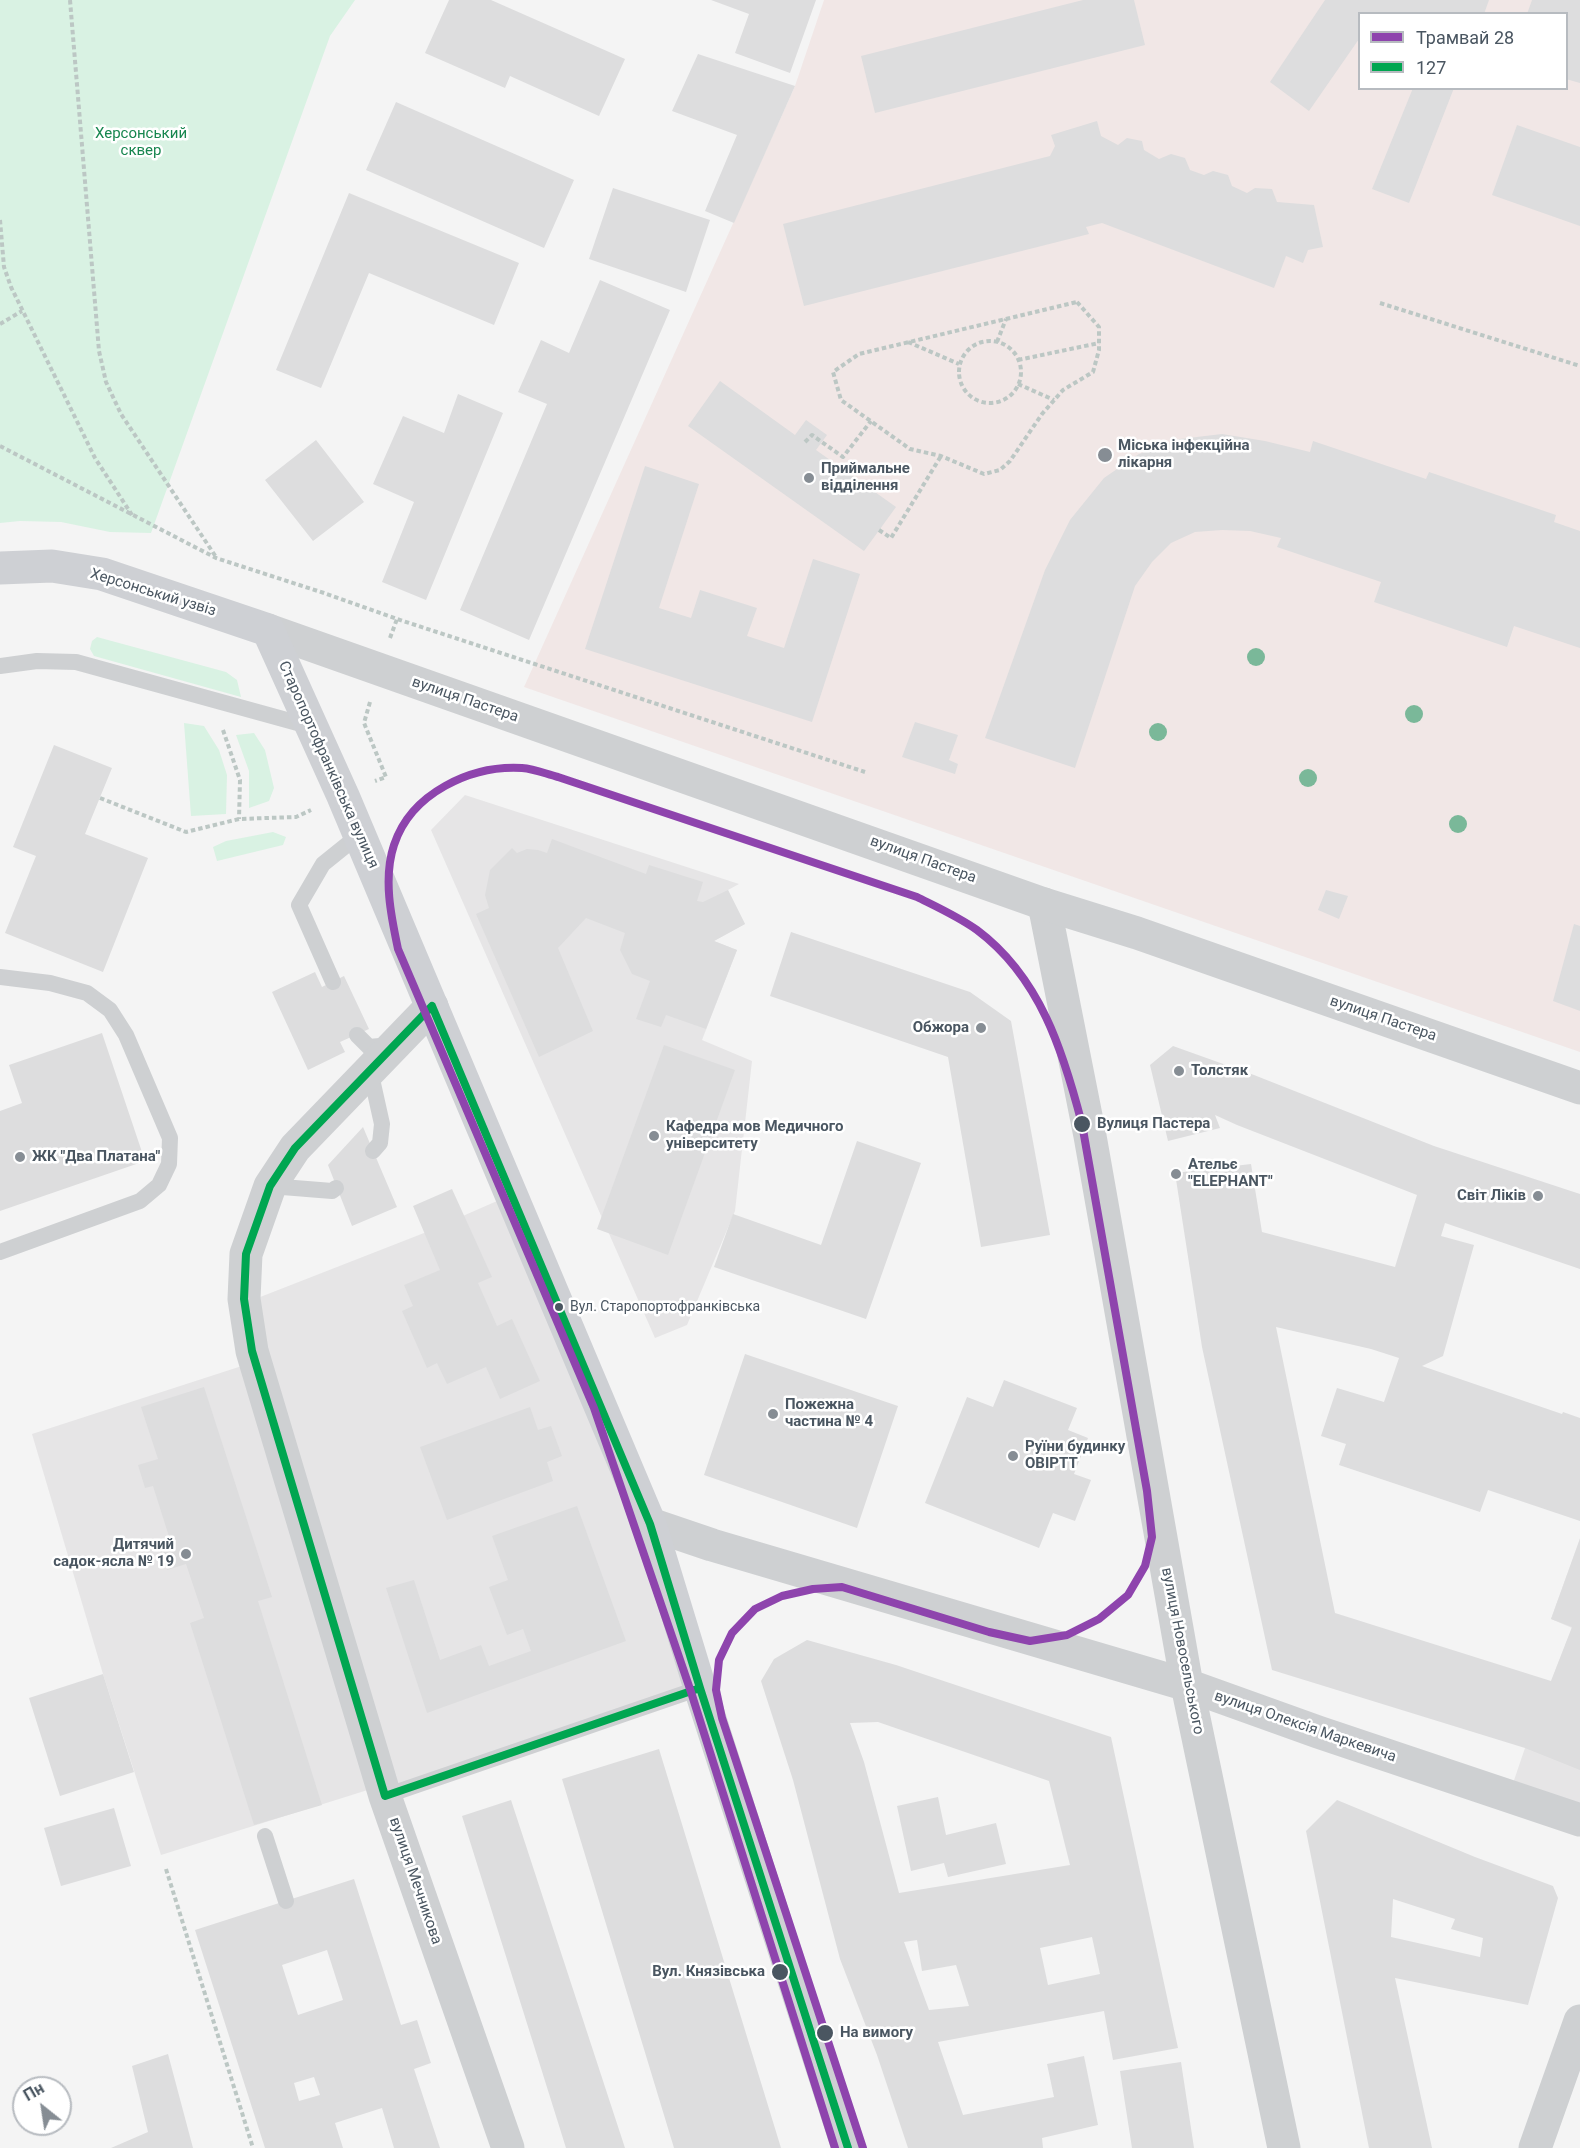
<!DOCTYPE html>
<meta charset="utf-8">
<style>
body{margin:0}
#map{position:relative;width:1580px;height:2148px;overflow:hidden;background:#f4f4f4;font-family:Roboto,sans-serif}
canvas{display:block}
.legend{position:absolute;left:1358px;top:12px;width:210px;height:78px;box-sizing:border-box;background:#fff;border:2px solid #b7bbc0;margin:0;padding:8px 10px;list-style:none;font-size:18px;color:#4a5661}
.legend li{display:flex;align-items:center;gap:12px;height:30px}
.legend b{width:30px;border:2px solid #b7bbc0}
.north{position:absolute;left:12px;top:2076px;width:60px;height:60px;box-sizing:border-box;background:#fff;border:2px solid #b7bbc0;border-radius:50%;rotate:330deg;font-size:16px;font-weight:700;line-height:24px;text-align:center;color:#4a5661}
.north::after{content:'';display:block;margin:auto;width:21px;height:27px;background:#868d94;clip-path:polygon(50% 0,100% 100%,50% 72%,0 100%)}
</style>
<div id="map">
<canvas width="1580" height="2148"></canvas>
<ul class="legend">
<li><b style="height:8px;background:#8e44ad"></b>Трамвай 28</li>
<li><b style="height:8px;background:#00a651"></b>127</li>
</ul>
<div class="north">Пн</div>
</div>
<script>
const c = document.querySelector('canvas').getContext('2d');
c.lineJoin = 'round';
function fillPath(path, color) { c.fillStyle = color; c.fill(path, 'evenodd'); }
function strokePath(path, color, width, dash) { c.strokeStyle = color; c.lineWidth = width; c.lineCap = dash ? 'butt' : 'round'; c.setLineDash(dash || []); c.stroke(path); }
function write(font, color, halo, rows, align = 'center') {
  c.font = font + ' Roboto,sans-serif'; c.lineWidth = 5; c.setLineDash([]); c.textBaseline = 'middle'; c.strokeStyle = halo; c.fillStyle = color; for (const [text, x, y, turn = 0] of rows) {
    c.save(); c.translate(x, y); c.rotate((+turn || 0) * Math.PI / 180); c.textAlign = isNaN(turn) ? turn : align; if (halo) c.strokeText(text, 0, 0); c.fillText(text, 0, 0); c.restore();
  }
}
fillPath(new Path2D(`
 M465,795L739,884L728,890L745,924L714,941L737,950L702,1040L752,1061L735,1211L687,1325L655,1338L431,830Z
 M513,1194L699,1688L388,1793L250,1301L424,1233Z
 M248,1364L374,1788L161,1855L103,1674L32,1434Z
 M1580,1538V1819L1509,1795L1525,1748L1572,1628L1551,1619Z`), '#e6e5e6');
fillPath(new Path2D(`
 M824,0H1580V1052L524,687L795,86ZM1360,14H1566V88H1360Z`), '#f1e7e6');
fillPath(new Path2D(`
 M0,0H355L330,36L151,533L110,532L61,522L20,521L0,523Z
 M97,637L226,672L237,680L241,697L94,656L90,649L92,641Z
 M184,723L204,726L219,750L227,775L226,814L191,816Z
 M254,733L265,750L274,788L269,801L249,808V771L236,735Z
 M273,832L286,837L283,845L217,861L213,847L226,841Z`), '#d9f2e3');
fillPath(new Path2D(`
 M449,0H491L625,59L599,116L510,76L505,88L425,53Z
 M711,0H816L790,73L735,53L749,14Z
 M1083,0H1134L1145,45L875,113L861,56Z
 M1325,0H1489L1484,14H1359V39L1309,111L1270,82Z
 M1532,0H1580V83L1566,79V14H1527Z
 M698,54L795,86L734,223L705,211L737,135L672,111Z
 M1413,88H1454L1409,203L1372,189Z
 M396,102L574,180L544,248L366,170Z
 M1097,121L1101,136L1118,145L1127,138L1142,141L1144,150L1159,159L1171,154L1185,158L1190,170L1204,175L1213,171L1228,175L1232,186L1247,193L1255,188L1272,189L1277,202L1314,205L1323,247L1308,250L1303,263L1286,256L1274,288L1102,223L1086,227L1089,234L804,306L783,224L1050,156L1055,146L1051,135Z
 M1517,125L1580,147V226L1492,195Z
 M613,188L710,220L686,292L589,259Z
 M349,193L519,263L494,325L369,273L321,388L276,370Z
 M600,280L670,310L529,640L460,610L547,404L518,392L541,340L569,353Z
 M720,381L795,435L806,420L827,435L816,450L896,507L864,551L688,426Z
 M458,394L503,413L426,600L382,582L414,502L373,484L403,416L444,433Z
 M1222,434L1265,441L1310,452L1313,441L1426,479L1429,472L1556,515L1554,522L1580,531V648L1514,626L1507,647L1374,602L1381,582L1277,547L1281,538L1250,531L1222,530L1195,532L1171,543L1152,562L1135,586L1075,768L985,738L1045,570L1070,520L1104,478L1139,454L1180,439Z
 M316,440L364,502L313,541L265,480Z
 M645,466L699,484L659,608L691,618L700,590L757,608L747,636L784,648L813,559L860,574L812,722L585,649Z
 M915,722L958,735L949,760L958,764L955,774L902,757Z
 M54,745L112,768L85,834L148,858L103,972L5,933L36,856L13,847Z
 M552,839L646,874L649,865L703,882L697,901L703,902L728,890L745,924L714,941L737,950L706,1029L666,1015L661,1027L636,1019L650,981L632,974L620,950L625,933L586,918L558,948L593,1031L539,1057L476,914L489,908L485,895L490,870L512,848L517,853L527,849L538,850L547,853Z
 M1326,890L1348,896L1339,919L1318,910Z
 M1574,924L1580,926V1011L1553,1001Z
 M791,932L970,992L1011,1021L1050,1235L981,1247L948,1057L770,996Z
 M315,972L322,987L344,976L369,1029L340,1042L345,1052L308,1070L272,992Z
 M102,1033L145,1161L0,1211V1111L22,1103L9,1065Z
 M664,1045L735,1070L668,1255L597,1229Z
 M1173,1046L1254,1075L1434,1146L1580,1194V1269L1445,1223L1441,1236L1474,1245L1443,1356L1422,1366L1562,1414L1563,1412L1580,1418V1521L1488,1490L1480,1512L1339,1465L1346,1444L1321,1436L1337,1388L1384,1402L1399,1358L1371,1349L1276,1327L1335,1613L1551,1681L1572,1627L1551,1619L1580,1539V1770L1525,1748L1272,1670L1202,1347L1175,1173L1251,1164L1262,1232L1395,1267L1417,1195L1237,1125L1215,1115L1220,1128L1168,1141L1150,1065Z
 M363,1127L397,1207L352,1226L328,1165Z
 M857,1141L921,1163L866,1319L714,1267L733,1214L821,1245Z
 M452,1189L492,1277L478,1283L497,1326L512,1319L540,1381L500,1399L486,1367L447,1384L437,1363L427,1368L402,1311L413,1306L404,1285L440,1270L413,1206Z
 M745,1354L898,1406L857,1528L704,1475Z
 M1004,1380L1077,1408L1068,1430L1088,1438L1074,1474L1091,1480L1075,1521L1053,1513L1039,1548L925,1503L967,1397L993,1407Z
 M204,1387L272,1597L258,1601L322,1805L254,1825L190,1623L204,1618L186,1564L167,1570L160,1550L172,1546L153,1486L145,1488L138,1465L158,1459L141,1407Z
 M530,1407L538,1430L551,1426L562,1456L547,1462L553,1481L447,1520L420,1447Z
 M577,1506L626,1641L427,1713L386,1588L414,1580L440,1660L481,1645L489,1666L531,1651L523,1629L507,1635L489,1587L508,1580L492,1536Z
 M807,1640L896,1665L1111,1737L1178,2048L1113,2060L1104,2011L938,2042L963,2115L1054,2097L1047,2064L1084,2056L1098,2125L1042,2138L1043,2148H908L877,2055L840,1959L793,1780L761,1681L774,1659ZM878,1722L1049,1781L1070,1865L899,1893L864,1762L850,1723ZM1092,1937L1100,1974L1048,1985L1040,1948ZM917,1940L922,1971L956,1965L969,2006L929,2010L904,1942Z
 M103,1674L134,1772L60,1796L29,1698Z
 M659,1749L781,2148H674L562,1779Z
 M938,1797L946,1835L996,1823L1006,1864L948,1877L944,1863L911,1871L897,1806Z
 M511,1800L625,2148H566L462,1816Z
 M1337,1800L1475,1857L1553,1886L1558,1898L1528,2005L1395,1978L1432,2148H1369L1306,1831ZM1393,1899L1455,1919L1451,1929L1483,1938L1480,1957L1391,1937Z
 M114,1808L131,1866L61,1886L44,1828Z
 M354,1879L401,2025L417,2020L431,2063L414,2069L440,2148H394L382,2108L335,2123L343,2148H265L195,1930ZM327,1950L343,2000L298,2015L282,1965ZM314,2077L320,2095L299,2101L294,2083Z
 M168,2054L193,2148H111L148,2132L132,2066Z
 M1181,2062L1194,2148H1132L1120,2071Z`), '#ddddde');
strokePath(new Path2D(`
 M70,0L99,351L106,382L121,414L216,557
 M0,220L4,267L11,287L95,458L132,515
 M1077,302L1099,327V350L1093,372L1063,390L1042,414L1010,461L1000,470L984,474L941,456L910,449L841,400L833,372L859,354Z
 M1380,303L1580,366
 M0,324L22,311
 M959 372a31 31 0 1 1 62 0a31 31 0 1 1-62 0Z
 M908,342L959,364
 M997,342L1006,319
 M1018,360L1099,343
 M1018,384L1054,400
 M805,442L812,435L843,457L871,421
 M0,446L216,558L324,593L397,619L865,772
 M879,530L891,538L941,456
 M390,638L397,619
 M370,702L364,723L386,777L375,781
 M223,730L240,780L239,819
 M100,798L186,832L239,819L296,817L311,810
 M166,1869L253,2148`), '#bcc7c4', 4, [4.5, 3]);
strokePath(new Path2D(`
 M0,666L37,661L76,662L312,727
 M0,977L50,983L87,993L110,1010L126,1035L170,1138L169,1164L159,1185L140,1201L0,1252
 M333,982L299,905L323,864L359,835
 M357,1035L369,1047L391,1045
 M370,1070L382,1124L380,1143L373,1151
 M270,1186L332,1191L336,1188
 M385,1796L700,1688
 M265,1836L286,1901`), '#ced0d2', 16);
strokePath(new Path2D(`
 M1044,904L1090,1136L1187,1685L1284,2148
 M432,1006L295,1148L270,1186L246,1254L244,1299L252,1351L385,1796L508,2148
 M650,1524L712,1545L1187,1685L1318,1732L1580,1820
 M1535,2148L1580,2021`), '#ced0d2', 33);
strokePath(new Path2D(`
 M268,630L1044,904L1137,933L1580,1088`), '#ced0d2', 33);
strokePath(new Path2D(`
 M0,568L52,566L102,574L268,630L343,796L650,1524L700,1688L848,2148`), '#ced0d4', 33);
strokePath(new Path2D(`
 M432,1006L650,1524L700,1688L385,1796L252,1351L244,1299L246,1254L270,1186L295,1148Z
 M700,1688L848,2148`), '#00a651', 8);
strokePath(new Path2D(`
 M835,2148L691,1692L594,1408L398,949C391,916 383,878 394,845C411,793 471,765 522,768C535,769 546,774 558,777L917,897C937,907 959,917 977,930C1040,977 1063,1051 1082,1124L1147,1491L1152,1537L1145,1566L1128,1595L1099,1619L1067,1635L1030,1641L989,1632L842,1587L813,1589L782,1596L755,1609L732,1633L719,1660L716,1690L722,1718L863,2148`), '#8e44ad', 8);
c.fillStyle = '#7ab899';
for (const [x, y] of [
 [1256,657],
 [1414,714],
 [1158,732],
 [1308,778],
 [1458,824]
]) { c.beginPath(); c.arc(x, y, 9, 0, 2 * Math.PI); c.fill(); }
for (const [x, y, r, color] of [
 [1105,455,8,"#868d94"],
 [809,478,6,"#868d94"],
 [981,1028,6,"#868d94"],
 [1179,1071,6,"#868d94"],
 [1082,1124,9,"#4a5661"],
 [654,1136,6,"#868d94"],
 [20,1157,6,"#868d94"],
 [1176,1174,6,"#868d94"],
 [1538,1196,6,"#868d94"],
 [559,1307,5,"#4a5661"],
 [773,1414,6,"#868d94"],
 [1013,1456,6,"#868d94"],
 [186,1554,6,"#868d94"],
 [780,1972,9,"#4a5661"],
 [825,2033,9,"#4a5661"]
]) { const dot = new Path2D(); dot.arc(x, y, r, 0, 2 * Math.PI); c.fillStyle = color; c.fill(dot); strokePath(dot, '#fff', 2); }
write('14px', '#4a5661', '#fff', [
 ["Вул. Старопортофранківська",570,1307]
], 'left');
write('15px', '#17864f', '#fff', [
 ["Херсонський",141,134],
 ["сквер",141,151]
]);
write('bold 15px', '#4a5661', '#fff', [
 ["Міська інфекційна",1118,446],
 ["лікарня",1118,463],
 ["Приймальне",821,469],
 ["відділення",821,486],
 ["Обжора",969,1028,"right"],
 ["Толстяк",1191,1071],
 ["Кафедра мов Медичного",666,1127],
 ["університету",666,1144],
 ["ЖК \"Два Платана\"",32,1157],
 ["Ательє",1188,1165],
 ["\"ELEPHANT\"",1188,1182],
 ["Світ Ліків",1526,1196,"right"],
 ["Пожежна",785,1405],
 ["частина № 4",785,1422],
 ["Руїни будинку",1025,1447],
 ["ОВІРТТ",1025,1464],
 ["Дитячий",174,1545,"right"],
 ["садок-ясла № 19",174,1562,"right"]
], 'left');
write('15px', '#4a5661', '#fff', [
 ["Херсонський узвіз",153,593,17],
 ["вулиця Пастера",465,700,19],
 ["Старопортофранківська вулиця",328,765,66],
 ["вулиця Пастера",923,860,20],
 ["вулиця Пастера",1383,1019,19],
 ["вулиця Новосельського",1182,1651,79],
 ["вулиця Олексія Маркевича",1305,1727,19],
 ["вулиця Мечникова",415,1881,71]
]);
write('bold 15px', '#4a5661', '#fff', [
 ["Вулиця Пастера",1097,1124],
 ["Вул. Князівська",765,1972,"right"],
 ["На вимогу",840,2033]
], 'left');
</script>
